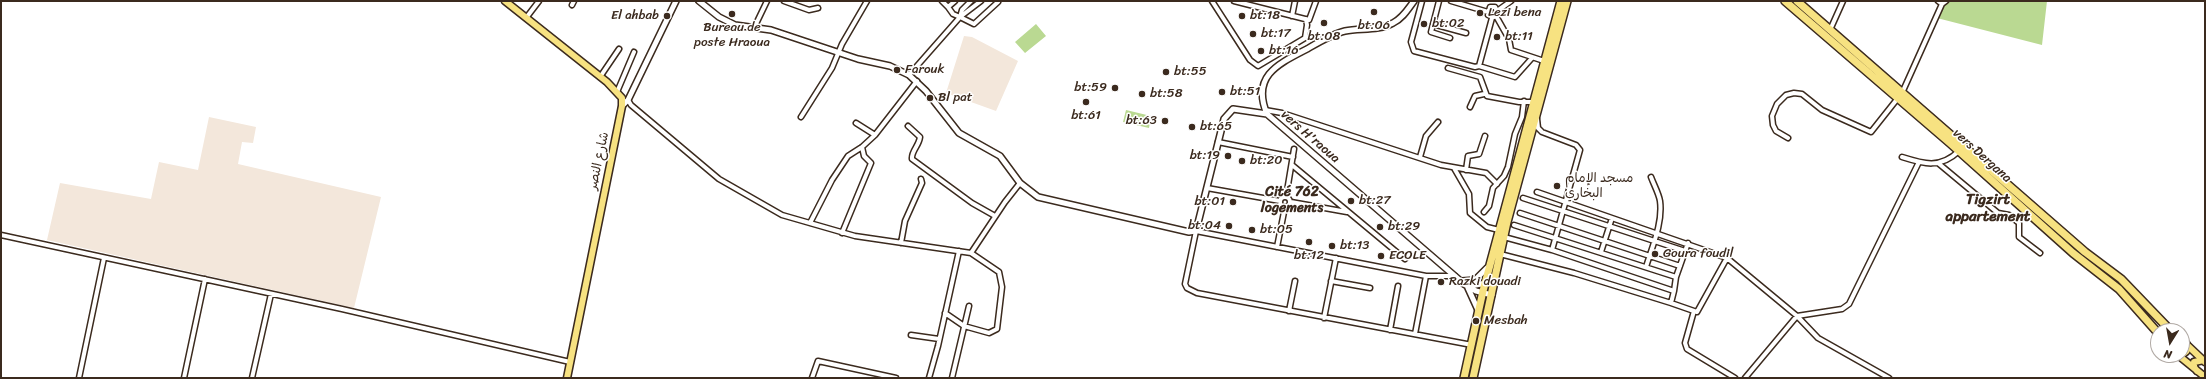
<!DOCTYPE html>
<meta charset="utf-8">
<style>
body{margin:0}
#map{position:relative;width:2206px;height:379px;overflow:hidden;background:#fff;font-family:Sriracha,sans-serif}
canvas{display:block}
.frame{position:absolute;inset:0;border:2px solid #3b2a1e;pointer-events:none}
.north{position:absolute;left:2150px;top:323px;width:40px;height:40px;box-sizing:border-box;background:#fff;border:1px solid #b1aaa5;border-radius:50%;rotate:191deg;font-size:11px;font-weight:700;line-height:16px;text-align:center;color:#3b2a1e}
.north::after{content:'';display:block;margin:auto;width:14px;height:18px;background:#3b2a1e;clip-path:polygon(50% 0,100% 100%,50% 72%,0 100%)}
</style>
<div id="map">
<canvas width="2206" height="379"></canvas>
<div class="frame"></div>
<div class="north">N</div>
</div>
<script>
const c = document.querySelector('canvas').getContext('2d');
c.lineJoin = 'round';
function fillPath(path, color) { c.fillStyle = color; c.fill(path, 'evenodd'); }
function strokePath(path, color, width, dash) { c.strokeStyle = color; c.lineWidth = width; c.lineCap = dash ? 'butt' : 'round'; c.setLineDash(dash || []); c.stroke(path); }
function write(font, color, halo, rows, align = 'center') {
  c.font = font + ' Sriracha,"Playpen Sans Arabic",sans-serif'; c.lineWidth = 3; c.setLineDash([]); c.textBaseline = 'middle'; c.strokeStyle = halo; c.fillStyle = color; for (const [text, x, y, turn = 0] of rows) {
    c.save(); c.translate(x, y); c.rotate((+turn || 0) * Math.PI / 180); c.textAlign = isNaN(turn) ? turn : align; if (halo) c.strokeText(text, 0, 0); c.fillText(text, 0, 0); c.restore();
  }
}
fillPath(new Path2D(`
 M964,36L972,37L1018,61L996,111L946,93Z
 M209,117L256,127L253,143L242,142L238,164L381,197L354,308L47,240L60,183L151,199L159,162L198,170Z`), '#f3e7db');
fillPath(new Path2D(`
 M1949,1H2047L2042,45L1937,18L1944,5Z
 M1036,24L1046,36L1025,53L1015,42Z
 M1126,110L1151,116L1149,128L1123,122Z`), '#bad992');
const minor = new Path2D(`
 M784,1L809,10L818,8
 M942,1L948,7L955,1
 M1212,1L1250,60L1258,66L1305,38L1307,25L1306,19
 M1234,1L1309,20L1316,1
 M1422,1L1411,42L1414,51L1475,67L1479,66L1492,18
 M1439,1L1431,32L1450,38
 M1451,1L1488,12
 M1938,1L1942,4L1946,1
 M572,5L574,1
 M948,7L953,14L960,17L981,1
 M1497,11L1495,7H1490L1488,15L1494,17L1497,11L1511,1
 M1292,16L1295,1
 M1496,16L1509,39L1511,50L1544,61
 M960,17L962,10L971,1
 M526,18L539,1
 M1433,24L1466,33
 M755,26L767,1
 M1830,30L1843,1
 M1479,66L1515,77L1532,58
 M1448,68L1480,77L1487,96L1519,102H1533
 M909,75L960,17L974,24L998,2L997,1
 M600,77L619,49
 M617,92L634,52
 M1902,93L1942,4
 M628,100L631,105L719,179L782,215L855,236L971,253L999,272L1002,287L997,329L989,333L964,326L945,313
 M1470,107L1475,96L1484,94
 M1265,110L1282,113L1441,165L1486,173L1497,184
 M801,117L832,68L842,44L867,1
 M1537,119L1538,128L1542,132L1576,145L1580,150L1552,250
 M856,123L875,135
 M908,126L920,137C919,146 911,151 912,159L972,203L995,216
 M1788,138L1776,131L1773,125L1772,116L1777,104L1786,95L1794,93L1802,94L1822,110L1871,132L1898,98
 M1218,142L1293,157
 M1420,157L1426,136L1438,122
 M1902,157C1924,164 1940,169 1959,151
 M1938,163L1998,213L2009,215L2019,223V237L2040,253
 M1292,165L1405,259
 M1454,168L1469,194L1470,213L1487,227L1499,230
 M1466,170L1468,156L1479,154L1485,136
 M1207,188L1280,201
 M1537,192L1727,258L1797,316L1818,338L1889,378
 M1280 202a5 5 0 1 1 10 0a5 5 0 1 1-10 0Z
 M1286,197L1294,149
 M1523,198L1685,251
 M1291,202L1347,212
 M1484,212L1489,206L1493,188L1504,176L1508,167L1515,134L1522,117L1524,101
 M1520,213L1680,266
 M810,223L832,180L848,156L862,147L875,135L917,81
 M1514,225L1676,277
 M842,233L871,163L864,156L862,147
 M1,235L342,309L570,362
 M901,243L905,221L922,183L921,179
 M1277,247L1285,207
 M1601,252L1612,218
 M971,253L1005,202L1020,183
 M1500,254L1574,273L1671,303L1674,291L1552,250L1504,237
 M1646,267C1652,247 1663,223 1660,201C1659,194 1654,185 1651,177
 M1455,276H1426L1196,231L1185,284L1187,288L1197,293L1472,345
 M1331,281L1370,288
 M1674,291L1676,277L1688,243
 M1671,303L1694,311L1685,343L1687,349L1735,378
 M1289,311L1295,281
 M1694,311L1697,312L1727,258
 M1324,318L1336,258
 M1390,330L1398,286
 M1415,334L1426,276
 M911,335L939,339
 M79,378L104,258
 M184,378L205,279
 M252,378L271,294
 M812,378L818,361L896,378
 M929,378L938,346L959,251
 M952,378L969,306
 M1745,378L1797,316L1842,309L1849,304L1918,164`);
const tertiary = new Path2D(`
 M699,1L719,17L735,25L771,30L858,59L890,66L909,75L926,91L959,133L1000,156L1020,183L1038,197L1189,232L1196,231L1224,119L1233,109L1267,114
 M1414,1C1408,9 1403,18 1393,23C1379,31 1361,28 1345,31C1332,34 1319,42 1307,49C1278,64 1251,76 1267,114L1464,284L1476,291L1492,295
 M622,106L628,100L676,1
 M1462,281L1475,280L1487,268
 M1466,284L1476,285L1486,283
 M1468,288L1478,310`);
const primary = new Path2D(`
 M505,1L607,82L622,98V106L567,378
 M2186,344L2205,362
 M2178,355L2205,377
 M2197,371L2194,367V362L2204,360`);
const trunk = new Path2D(`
 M1785,1L1950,143L2073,253L2119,289L2158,333
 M1797,1L2085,252L2121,279L2171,331
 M2182,341L2186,344V351L2182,354
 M1464,378L1483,291L1561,1
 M1473,378L1507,222L1567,1`);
strokePath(minor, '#3b2a1e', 7);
strokePath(tertiary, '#3b2a1e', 8);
strokePath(primary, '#3b2a1e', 9);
strokePath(trunk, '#3b2a1e', 10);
strokePath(minor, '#fff', 4);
strokePath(tertiary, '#fff', 5);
strokePath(primary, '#f7e281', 6);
strokePath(trunk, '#f7e281', 7);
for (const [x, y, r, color] of [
 [1374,12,4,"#3b2a1e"],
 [1480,13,4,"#3b2a1e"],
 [732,14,4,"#3b2a1e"],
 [667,16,4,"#3b2a1e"],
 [1242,16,4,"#3b2a1e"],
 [1324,23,4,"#3b2a1e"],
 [1424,24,4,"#3b2a1e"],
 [1253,34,4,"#3b2a1e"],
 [1497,37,4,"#3b2a1e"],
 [1261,51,4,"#3b2a1e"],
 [897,70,4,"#3b2a1e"],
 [1166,72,4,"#3b2a1e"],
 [1115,88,4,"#3b2a1e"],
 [1222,92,4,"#3b2a1e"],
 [1142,94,4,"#3b2a1e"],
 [930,98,4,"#3b2a1e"],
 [1086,102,4,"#3b2a1e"],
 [1165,121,4,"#3b2a1e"],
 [1192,127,4,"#3b2a1e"],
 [1228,156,4,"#3b2a1e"],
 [1242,161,4,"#3b2a1e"],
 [1557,186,4,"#3b2a1e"],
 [1351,201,4,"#3b2a1e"],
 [1233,202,4,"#3b2a1e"],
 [1229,226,4,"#3b2a1e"],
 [1380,227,4,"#3b2a1e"],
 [1252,230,4,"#3b2a1e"],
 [1309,242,4,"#3b2a1e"],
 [1332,246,4,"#3b2a1e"],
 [1655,254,4,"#3b2a1e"],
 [1381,256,4,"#3b2a1e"],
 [1441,282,4,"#3b2a1e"],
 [1476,321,4,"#3b2a1e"]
]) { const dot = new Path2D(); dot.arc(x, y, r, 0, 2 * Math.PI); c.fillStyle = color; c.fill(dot); strokePath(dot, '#fff', 1.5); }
write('13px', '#3b2a1e', '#fff', [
 ["Lezi bena",1488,13],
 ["El ahbab",659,16,"right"],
 ["bt:18",1250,16],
 ["bt:02",1432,24],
 ["bt:06",1374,26,"center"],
 ["Bureau de",732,28,"center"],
 ["poste Hraoua",732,43,"center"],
 ["bt:17",1261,34],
 ["bt:08",1324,37,"center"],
 ["bt:11",1505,37],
 ["bt:16",1269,51],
 ["Farouk",905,70],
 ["bt:55",1174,72],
 ["bt:59",1107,88,"right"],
 ["bt:51",1230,92],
 ["bt:58",1150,94],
 ["Bl pat",938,98],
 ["bt:61",1086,116,"center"],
 ["bt:63",1157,121,"right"],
 ["bt:65",1200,127],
 ["bt:19",1220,156,"right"],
 ["bt:20",1250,161],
 ["مسجد الإمام",1565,179],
 ["البخاري",1565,194],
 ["bt:27",1359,201],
 ["bt:01",1225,202,"right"],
 ["bt:04",1221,226,"right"],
 ["bt:29",1388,227],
 ["bt:05",1260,230],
 ["bt:13",1340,246],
 ["Goura foudil",1663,254],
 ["bt:12",1309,256,"center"],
 ["ECOLE",1389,256],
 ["Razki douadi",1449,282],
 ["Mesbah",1484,321]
], 'left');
write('13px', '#3b2a1e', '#fff', [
 ["vers H'raoua",1310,137,41],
 ["vers Dergana",1982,156,42],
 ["شارع النصر",599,161,-78]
]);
write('bold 14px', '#3b2a1e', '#fff', [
 ["Cité 762",1292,192],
 ["logements",1292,208]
]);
write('bold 15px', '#3b2a1e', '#fff', [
 ["Tigzirt",1988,200],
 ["appartement",1988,217]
]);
</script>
